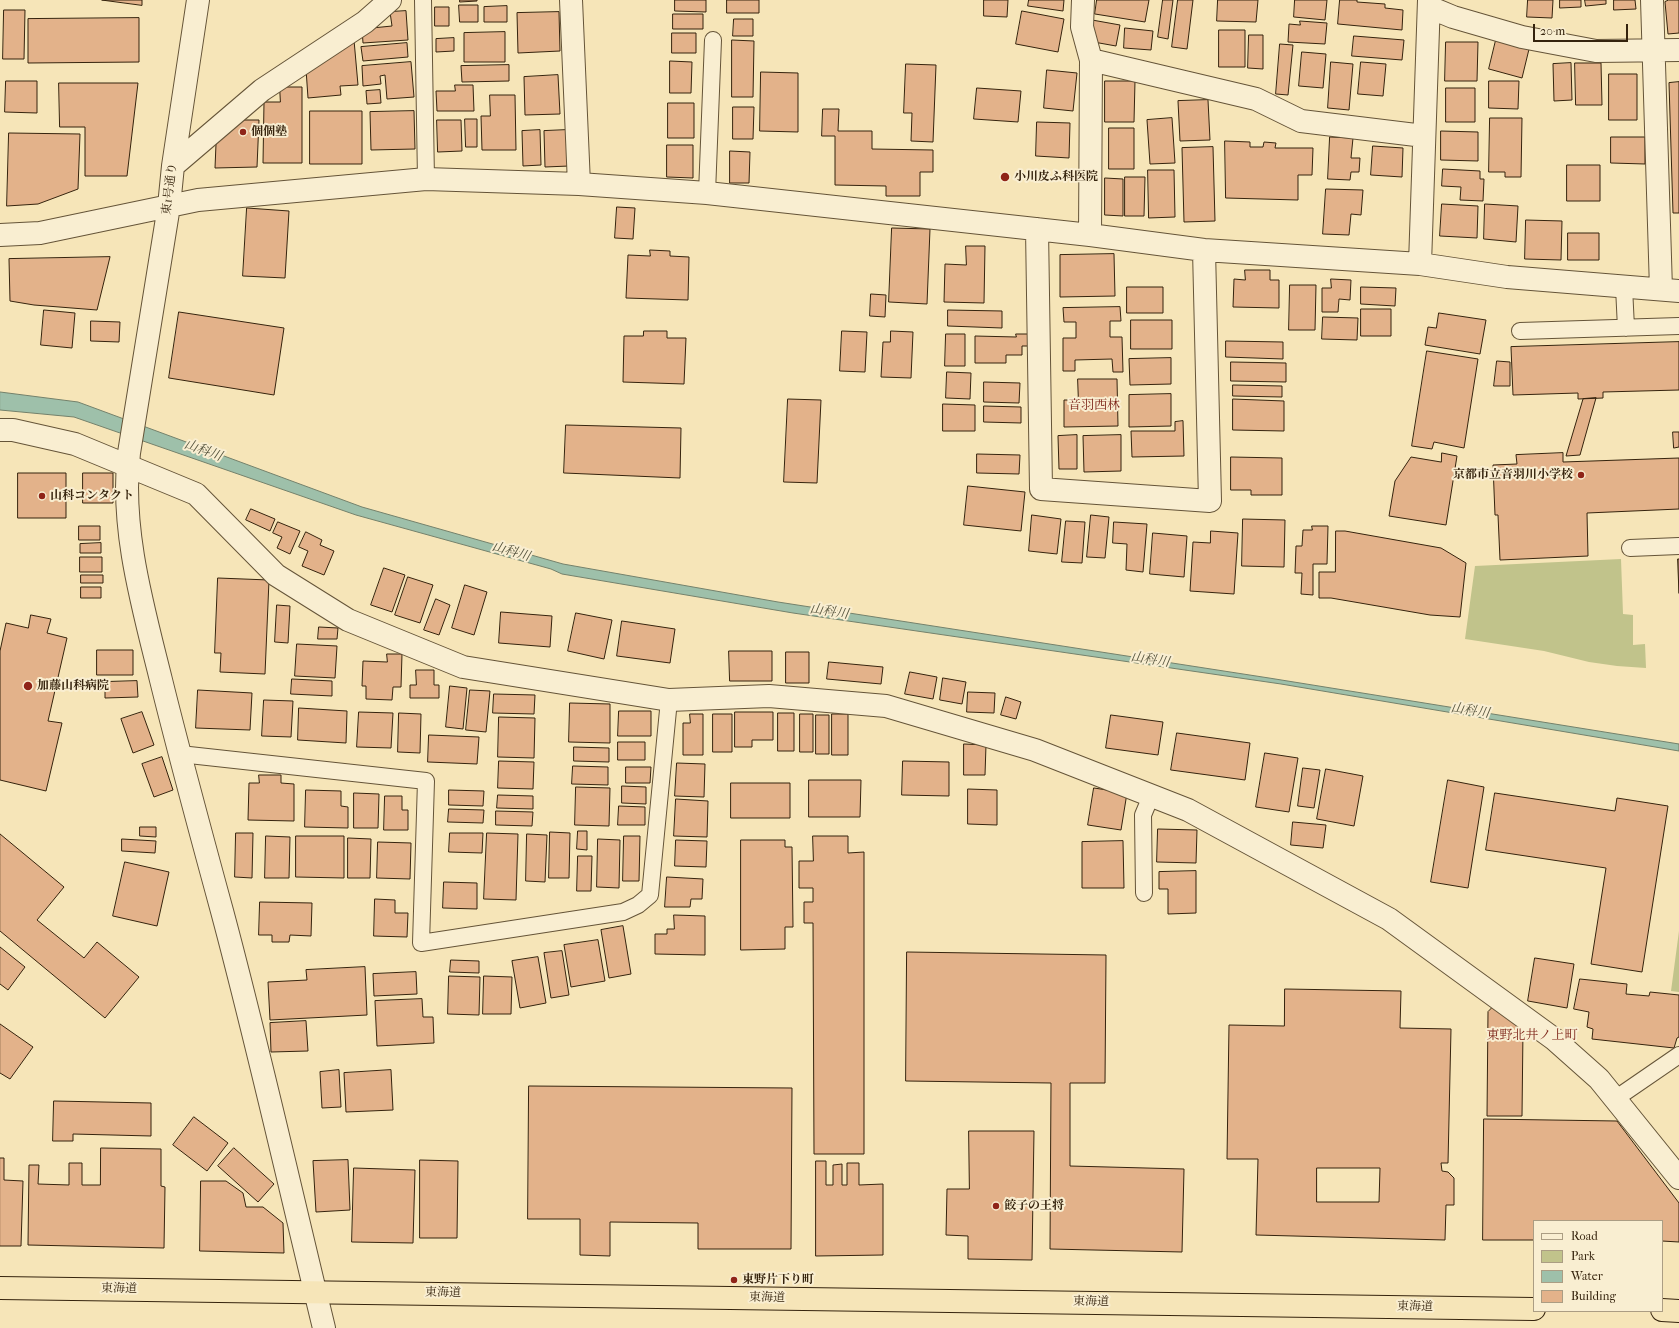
<!DOCTYPE html>
<meta charset="utf-8">
<style>
body{margin:0}
#map{position:relative;width:1679px;height:1328px;overflow:hidden;background:#f6e5b8;font-family:"IM FELL French Canon",serif}
canvas{display:block}
.legend{position:absolute;left:1533px;top:1220px;width:130px;height:92px;box-sizing:border-box;background:#f9eed1;border:1px solid #ab9d83;margin:0;padding:5px 7px;list-style:none;font-size:12px;color:#35230d}
.legend li{display:flex;align-items:center;gap:8px;height:20px}
.legend b{width:20px;border:1px solid #ab9d83}
.scale{position:absolute;left:1533px;top:24px;width:95px;height:18px;box-sizing:border-box;border:2px solid #35230d;border-top:0;padding-left:5px;font-size:12px;line-height:14px;white-space:nowrap;color:#35230d;-webkit-text-stroke:3px #f9eed1;paint-order:stroke}
</style>
<div id="map">
<canvas width="1679" height="1328"></canvas>
<ul class="legend">
<li><b style="height:5px;background:#f9eed1"></b>Road</li>
<li><b style="height:11px;background:#c1c38b"></b>Park</li>
<li><b style="height:11px;background:#9ec0aa"></b>Water</li>
<li><b style="height:11px;background:#e3b28a"></b>Building</li>
</ul>
<div class="scale">20 m</div>
</div>
<script>
const c = document.querySelector('canvas').getContext('2d');
c.lineJoin = 'round';
function fillPath(path, color) { c.fillStyle = color; c.fill(path, 'evenodd'); }
function strokePath(path, color, width, dash) { c.strokeStyle = color; c.lineWidth = width; c.lineCap = dash ? 'butt' : 'round'; c.setLineDash(dash || []); c.stroke(path); }
function write(font, color, halo, rows, align = 'center') {
  c.font = font + ' "IM FELL French Canon","Noto Serif JP",serif'; c.lineWidth = 4; c.setLineDash([]); c.textBaseline = 'middle'; c.strokeStyle = halo; c.fillStyle = color; for (const [text, x, y, turn = 0] of rows) {
    c.save(); c.translate(x, y); c.rotate((+turn || 0) * Math.PI / 180); c.textAlign = isNaN(turn) ? turn : align; if (halo) c.strokeText(text, 0, 0); c.fillText(text, 0, 0); c.restore();
  }
}
fillPath(new Path2D(`
 M1621,559L1623,614L1633,615V645L1645,644L1646,668L1617,666L1589,662L1544,651L1465,639L1475,566Z
 M1679,931V992L1671,991Z`), '#c1c38b');
const water = new Path2D(`
 M0,392L78,402L362,507L563,564L778,602L1269,678L1679,744V751L1281,684L793,613L562,574L551,569L356,515L74,417L0,410Z`);
fillPath(water, '#9ec0aa');
strokePath(water, '#74816b', 1);
const building = new Path2D(`
 M102,0H142V5Z
 M460,0H477V1L460,2Z
 M675,0H706V12L675,11Z
 M727,0H759V13H727Z
 M984,0H1008L1007,17L984,16Z
 M1029,0H1064L1063,11L1028,6Z
 M1097,0H1149L1145,22L1095,14Z
 M1163,0H1173L1168,39L1158,37Z
 M1178,0H1193L1187,49L1172,47Z
 M1218,0H1258L1256,22L1217,21Z
 M1295,0H1327L1325,20L1294,17Z
 M1340,0H1357V2L1385,4V8L1403,10L1402,30L1338,24Z
 M1528,0H1553L1552,18L1527,17Z
 M1560,0H1581V7L1560,8Z
 M1585,0H1606V4L1586,6Z
 M1614,0H1635L1636,9L1614,10Z
 M1669,0H1679V33L1668,34L1665,2Z
 M459,5H478V22H460Z
 M507,6V22H484V7Z
 M435,7H449V26H435Z
 M4,10H25L24,59H3Z
 M406,11L408,40L363,43L362,29L392,26L390,12Z
 M1022,11L1064,19L1058,52L1016,44Z
 M559,12L560,51L518,53L517,13Z
 M673,14H703V29H673Z
 M139,18V62L28,63V19Z
 M734,19H753V36H733Z
 M1092,20L1120,25L1116,46L1088,41Z
 M1300,21L1327,23L1325,44L1288,42L1289,24L1300,25Z
 M1125,28L1153,31L1151,50L1124,48Z
 M1219,30H1245V67H1219Z
 M505,32V62H464V33Z
 M672,33H696V53H672Z
 M1249,35H1263V69L1248,68Z
 M1354,36L1404,40L1402,60L1352,56Z
 M1497,36L1530,45L1522,78L1489,69Z
 M454,38V51L436,52V39Z
 M354,40L358,85L340,86L341,95L308,98L306,69Z
 M732,40L754,41L753,97H732Z
 M1446,42H1478L1477,81H1445Z
 M407,43L408,57L363,61L361,47Z
 M1280,44L1293,45L1288,95L1276,94Z
 M1302,52L1326,54L1323,88L1299,86Z
 M670,61L692,62L691,93H670Z
 M411,62L414,97L387,99L385,75L380,76L381,84L363,86L362,66Z
 M1331,62L1353,64L1349,110L1328,108Z
 M1361,62L1386,64L1383,96L1358,94Z
 M1571,63L1572,100L1554,101L1553,64Z
 M1575,63H1601L1602,105H1576Z
 M906,64L936,65L933,142L911,141L912,113H904Z
 M509,65V81L462,82L461,66Z
 M1047,70L1077,73L1073,111L1044,108Z
 M761,72L798,73V132L760,131Z
 M1609,74H1637V120H1609Z
 M558,75L560,114L525,115L524,77Z
 M6,81H37V113L5,112Z
 M1105,81H1135L1134,122H1105Z
 M1489,81H1519L1518,109L1489,108Z
 M1679,82V213H1673L1669,83Z
 M59,83H138L127,176H85V127H60Z
 M455,85H473L474,111H437L436,91H455Z
 M280,87H302V163H263L264,102H280Z
 M977,88L1021,91L1018,122L974,119Z
 M1446,88H1475V122H1446Z
 M380,90L381,103L367,104L366,91Z
 M490,95H515L516,150H482L481,116H490Z
 M1208,100L1210,140L1180,141L1178,101Z
 M668,103H694V138H668Z
 M733,107H754L753,139H733Z
 M823,109H839L838,131H872V149L933,150V172H920V196H886V186L835,185V136H822Z
 M310,111H362V164H310Z
 M414,111L415,149L371,150L370,112Z
 M1172,118L1175,163L1150,164L1147,120Z
 M1490,118H1522L1521,177H1505V172H1489Z
 M465,119H477V147H466Z
 M242,120H259L257,167L215,168L216,144Z
 M437,120H461L462,151L438,152Z
 M1037,122L1070,123L1069,158L1036,156Z
 M1109,128H1134V169H1109Z
 M540,130L541,165L523,166L522,131Z
 M567,130L569,166L545,167L544,131Z
 M1441,131L1478,132V161L1441,160Z
 M9,133L80,134L78,189L38,204L7,206Z
 M1330,137L1353,138L1351,158H1360L1359,172H1351L1350,180L1328,179Z
 M1611,137H1645V164L1611,163Z
 M1225,141L1250,142V147H1263L1264,142L1276,143L1275,148H1313L1312,175H1298V200L1226,198Z
 M667,145H693V178L667,177Z
 M1373,146L1403,148L1402,177L1371,175Z
 M1213,147L1215,221L1184,222L1182,148Z
 M730,151L750,152L749,183H730Z
 M1567,165H1600V201H1567Z
 M1443,169L1480,171V179H1484L1483,201L1460,200L1461,187L1442,186Z
 M1148,170H1174L1175,217L1149,218Z
 M1125,177H1145L1144,216H1125Z
 M1105,178L1123,179V216L1105,215Z
 M1326,189L1363,190L1361,215L1351,214L1349,235L1323,234Z
 M1442,204L1478,206L1477,238L1440,236Z
 M1485,204L1518,206L1516,242L1484,239Z
 M617,207L635,208L633,239L615,238Z
 M247,208L289,211L285,278L243,276Z
 M1526,220L1562,221L1561,260L1525,259Z
 M892,228L930,229L927,304L889,302Z
 M1568,233H1599V260H1568Z
 M966,246H985L984,303L944,302L945,264L966,265Z
 M650,250L670,251V256L689,257L688,300L626,298L628,255L650,256Z
 M1114,254L1115,296L1060,297V255Z
 M110,257L97,310L34,305L10,301L9,259Z
 M1245,270H1270V280H1279V308L1233,307L1234,279L1245,280Z
 M1331,279L1351,280L1350,300L1339,299L1338,312H1322V288H1331Z
 M1290,285H1316L1315,330H1289Z
 M1127,287H1163V313H1127Z
 M1361,287L1396,288L1395,306L1361,304Z
 M871,294L886,295L885,317L870,316Z
 M1120,307L1121,321H1110V337H1122L1123,372H1113L1112,359L1075,360V371H1063V338H1076V322H1064L1063,308Z
 M1361,309H1391V336H1361Z
 M44,310L75,313L72,348L41,345Z
 M948,310L1002,311V328L948,326Z
 M179,312L284,328L274,395L169,378Z
 M1439,313L1486,320L1480,354L1425,345L1428,327L1436,328Z
 M1323,317L1358,318L1357,340L1322,339Z
 M1131,320H1172V349H1131Z
 M91,321L120,322L119,342L91,341Z
 M644,331H667V338H686L684,384L623,382L624,336H643Z
 M842,331L867,332L865,372L840,371Z
 M891,331L913,332L911,378L881,377L883,342H890Z
 M946,334H965V366H945Z
 M1016,334H1030V346H1022V355H1006V363H975V336L1016,337Z
 M1226,341L1283,342V359L1226,357Z
 M1679,342V390L1603,392V398L1578,399V393L1513,395L1511,347Z
 M1427,351L1478,359L1464,448L1434,442L1432,449L1412,446Z
 M1171,358V384L1130,385L1129,359Z
 M1497,361L1510,362V386H1494Z
 M1231,362L1286,363V382L1231,381Z
 M947,372L971,373L970,399L946,398Z
 M1078,379H1117L1118,426L1064,427V400H1078Z
 M984,382L1020,383L1019,403L984,402Z
 M1233,385L1282,386V397L1233,396Z
 M1171,394V426L1129,427V395Z
 M1596,398L1580,455L1566,456L1583,399Z
 M788,399L821,400L817,483L784,482Z
 M1233,399L1284,401V431L1233,430Z
 M943,404L975,405V431H943Z
 M984,406L1021,407V423L984,422Z
 M1183,421L1184,456L1132,457L1131,431H1175V422Z
 M566,425L681,428L680,478L564,473Z
 M1673,432H1679V447L1674,448Z
 M1077,435V469H1059L1058,436Z
 M1121,435V471L1084,472L1083,436Z
 M1442,453L1457,456L1446,525L1389,516L1395,481L1411,457L1441,462Z
 M1563,453V462L1679,458V509L1587,513L1588,556L1500,560L1498,515H1495L1493,465L1517,464L1516,455Z
 M977,454L1020,455L1019,474L977,473Z
 M1231,457L1282,458V495H1251V490H1231Z
 M18,473H66V518H18Z
 M83,473H113V503H83Z
 M968,486L1025,492L1021,531L964,525Z
 M251,509L275,519L270,531L246,520Z
 M1032,515L1061,519L1057,554L1029,551Z
 M1091,515L1109,517L1105,558L1087,557Z
 M1243,519L1285,520L1284,567L1242,566Z
 M1066,521L1085,522L1082,563L1062,562Z
 M278,522L300,531L290,554L277,548L282,537L273,533Z
 M1114,522L1147,524L1143,572L1126,570L1127,544L1113,543Z
 M79,526H100V540H79Z
 M1312,526H1328L1327,564H1313V595L1301,594L1302,573H1295L1296,546H1302L1303,530H1312Z
 M1211,531L1238,533L1234,594L1190,591L1193,542L1210,543Z
 M1336,531H1345L1441,548L1466,563L1460,617L1430,615L1331,598H1319V572H1335Z
 M306,532L322,540L320,545L334,551L324,575L302,566L308,551L299,547Z
 M1153,533L1187,536L1184,577L1150,574Z
 M101,543V553H80V544Z
 M80,557H102V572H80Z
 M1678,559H1679V593Z
 M384,568L405,575L392,612L371,605Z
 M81,575H103V583H81Z
 M408,577L433,585L420,623L395,615Z
 M218,578L269,580L265,674L220,672L221,653H215Z
 M465,585L487,592L474,635L452,628Z
 M81,587H101V598H81Z
 M436,599L450,605L439,635L424,630Z
 M277,605L290,606L288,643L275,642Z
 M501,612L552,616L550,647L499,643Z
 M576,613L612,620L604,659L568,651Z
 M31,615L51,619L47,633L67,638L48,721L62,723L46,791L0,780V651L6,623L28,628Z
 M622,621L675,629L670,663L617,656Z
 M319,627L338,628L337,639H318Z
 M297,644L337,646L335,678L295,676Z
 M97,650H133V675H97Z
 M729,651H772V681H730Z
 M786,652H809V683H786Z
 M387,654H402L401,687H393L392,700L366,699V686H362L363,661L387,662Z
 M829,662L883,667L881,684L827,679Z
 M416,670H434V685H439V698H410V685H416Z
 M910,672L937,677L933,699L905,694Z
 M943,678L966,682L962,704L940,700Z
 M292,679L332,681V696L291,694Z
 M137,681L138,697L105,698V682Z
 M450,686L467,688L463,729L446,727Z
 M198,690L252,693L250,730L196,728Z
 M470,690L490,691L486,732L466,730Z
 M968,692L995,693L994,713L967,712Z
 M494,694L535,695L534,714L493,713Z
 M1006,697L1021,702L1016,719L1001,715Z
 M264,700L293,701L291,737L262,736Z
 M570,703L610,704V743L569,742Z
 M299,708L347,711L346,743L298,740Z
 M619,711H651V736H618Z
 M142,712L154,745L133,753L121,719Z
 M359,712L393,713L391,748L357,747Z
 M735,712H773V740H752V747H735Z
 M399,713L421,714L420,753L398,752Z
 M778,713H794V751H778Z
 M690,714H703V755H683V723H690Z
 M713,714H732V752H713Z
 M800,714H813V752H800Z
 M832,714H848V755H832Z
 M816,715H829V754H816Z
 M1111,715L1163,722L1158,755L1106,748Z
 M499,717L535,718L534,758L498,757Z
 M1177,733L1250,743L1245,780L1171,770Z
 M429,735L479,737L477,764L428,762Z
 M618,742H645V760H618Z
 M964,744L986,745L985,775H964Z
 M574,747L609,748V762L574,761Z
 M1265,753L1298,758L1289,812L1256,807Z
 M162,757L173,790L154,797L142,764Z
 M499,761L534,762L533,789L498,788Z
 M903,761L949,762V796L902,795Z
 M677,763L705,764L704,797L675,796Z
 M573,766L608,767V785L572,784Z
 M626,767H651L650,783H626Z
 M1303,768L1320,770L1314,808L1298,806Z
 M1326,769L1363,776L1354,826L1317,819Z
 M259,775H281V783L294,784V821L248,820L249,783H259Z
 M809,780H861L860,817H809Z
 M1448,780L1484,787L1468,888L1431,882Z
 M731,783H790V818H731Z
 M622,786L646,787V804L622,803Z
 M576,787L610,788L609,826L575,825Z
 M1094,788L1127,793L1121,830L1088,825Z
 M968,789L997,790V825L968,824Z
 M306,790L341,791V806L348,807V828L305,827Z
 M449,790L484,791L483,806L449,805Z
 M354,793L379,794L378,828H354Z
 M1495,793L1615,811L1617,798L1668,806L1642,972L1591,964L1606,868L1486,850Z
 M498,795L533,796V809L497,808Z
 M385,796H402V810H408V830H384Z
 M676,799L708,801L707,837L674,836Z
 M619,806L645,807V825H618Z
 M449,809L484,810L483,823L448,822Z
 M496,811L533,812L532,826L496,825Z
 M1293,822L1326,825L1323,848L1291,845Z
 M140,827H156V837L140,836Z
 M1158,829L1197,830L1196,863L1157,862Z
 M578,831H587V850L577,849Z
 M550,832L570,833L569,878H549Z
 M236,833H253L252,878L235,877Z
 M450,833H483L482,853L449,852Z
 M487,833L518,834L516,900L484,899Z
 M0,834L64,887L37,920L84,958L97,942L139,977L105,1018L0,931Z
 M527,834L547,835L545,882L526,881Z
 M266,836L290,837L289,878H265Z
 M296,836H344V878L296,877Z
 M624,836H640L639,881H623Z
 M813,836H848V853L864,852V1154H814L813,923H804V902H813V888H799V861H813Z
 M348,838L371,839L370,878H348Z
 M122,839L156,841L155,853L122,851Z
 M598,839L620,840L619,888L597,887Z
 M676,840L707,841L706,867L675,866Z
 M741,840H785V847H792L793,927H785V949L741,950Z
 M1123,841L1124,888H1082V842Z
 M378,842L411,843L410,879L377,878Z
 M578,856H592L591,891H577Z
 M125,862L169,872L157,926L113,916Z
 M1196,871V913L1168,914V889H1159V872Z
 M667,877L703,879L702,899H691L690,907H665Z
 M444,882L477,883V909L443,908Z
 M375,899L395,900V913H408L407,937L374,936Z
 M260,902L312,903L311,936L290,935L289,942H272V935H259Z
 M674,915L705,916V955L655,954V934H667V929H674Z
 M623,926L631,974L609,978L601,930Z
 M598,940L605,981L571,987L564,945Z
 M0,947L25,967L8,990L0,984Z
 M562,951L569,995L551,998L544,953Z
 M907,952L1106,955L1105,1083H1070V1166L1184,1169L1182,1252L1050,1249L1051,1083L906,1081Z
 M538,957L546,1003L520,1008L512,961Z
 M1535,958L1574,964L1567,1008L1528,1001Z
 M451,960L479,961V973L450,972Z
 M365,967L367,1015L270,1020L268,982L307,980L306,970Z
 M416,972L417,994L374,996L373,974Z
 M449,976L480,977L479,1015L448,1014Z
 M484,976L512,977L511,1014H483Z
 M1580,979L1627,984L1626,994L1649,996L1650,992L1679,995V1037L1677,1038L1674,1048L1592,1039L1593,1029L1587,1027L1589,1012L1574,1009Z
 M1285,989L1401,991L1400,1028L1451,1029L1448,1163H1441L1442,1171L1448,1172L1454,1178V1205H1446L1445,1240L1256,1235L1258,1159H1227L1229,1025L1284,1026ZM1317,1168H1380L1379,1202H1317Z
 M422,999L423,1017H433L434,1043L377,1046L375,1001Z
 M1494,1006L1523,1029L1522,1116H1487L1488,1012Z
 M306,1021L308,1051L271,1052L270,1023Z
 M0,1024L33,1047L10,1079L0,1073Z
 M339,1070L341,1107L322,1108L320,1072Z
 M391,1070L393,1110L346,1112L344,1073Z
 M529,1086L792,1088L791,1249H698V1223L610,1222V1256L580,1255V1219H528Z
 M54,1101L151,1103V1136L73,1134V1141H53Z
 M194,1117L228,1143L207,1171L173,1145Z
 M1484,1119L1617,1121L1679,1203V1242L1662,1241V1221H1534V1240H1483Z
 M969,1131H1034L1032,1260L968,1259V1236L946,1235L947,1189H969Z
 M101,1148L161,1149V1186L165,1187L164,1248L28,1245L29,1165H39L38,1184L69,1185V1163H82V1185H100Z
 M234,1148L274,1184L258,1202L218,1166Z
 M0,1158H4V1180L23,1181L21,1246H0Z
 M348,1160L350,1210L316,1212L313,1161Z
 M420,1160L458,1161L457,1238H420Z
 M816,1161H826V1185H833V1165L842,1164V1185H847V1163H859V1185L883,1184V1255L816,1256Z
 M354,1168L415,1170L413,1243L352,1242Z
 M201,1181H226L243,1193L246,1207H263L283,1223L284,1253L200,1251Z`);
fillPath(building, '#e3b28a');
strokePath(building, '#35230d', 1);
const service = new Path2D(`
 M423,0L426,179
 M707,193L713,40
 M1624,287L1626,328
 M1520,331L1679,326
 M1630,548L1679,546
 M180,754L426,781L421,943L623,912L638,905L650,895L669,700
 M1144,893L1143,815L1151,796
 M1615,1099L1679,1055`);
const minor = new Path2D(`
 M198,0L173,166L169,206L129,453C120,528 143,607 161,680C180,757 201,834 222,911C259,1049 290,1189 324,1328
 M571,0L579,184
 M1083,0L1082,27L1091,60L1090,235
 M1652,0L1661,289
 M1429,7L1453,17L1522,37L1596,51L1679,50
 M1091,60L1256,99L1301,121L1424,136
 M173,166L262,90L365,22L390,0
 M1037,229L1041,489L1210,501L1204,250
 M0,235L40,233L198,200L426,179L579,184L707,193L1090,235L1204,250L1420,264L1429,0
 M1420,264L1507,277L1679,291
 M0,430H13L75,444L196,494L276,575L348,620L463,667L669,700L769,696L886,706L1035,750L1188,810L1389,919L1554,1039L1599,1079L1679,1178`);
const trunk = new Path2D(`
 M0,1288L1534,1309
 M1662,1310L1679,1311`);
strokePath(service, '#655438', 18);
strokePath(minor, '#655438', 24);
strokePath(trunk, '#35230d', 24);
strokePath(service, '#f9eed1', 16);
strokePath(minor, '#f9eed1', 22);
strokePath(trunk, '#f6e5b8', 22);
for (const [x, y, r, color] of [
 [243,132,4,"#8f2418"],
 [1005,177,5,"#8f2418"],
 [1581,475,4,"#8f2418"],
 [42,496,4,"#8f2418"],
 [28,686,5,"#8f2418"],
 [996,1206,4,"#8f2418"],
 [734,1280,4,"#8f2418"]
]) { const dot = new Path2D(); dot.arc(x, y, r, 0, 2 * Math.PI); c.fillStyle = color; c.fill(dot); strokePath(dot, '#f9eed1', 1.5); }
write('bold 12px', '#35230d', '#f9eed1', [
 ["個個塾",251,132],
 ["小川皮ふ科医院",1014,177],
 ["京都市立音羽川小学校",1573,475,"right"],
 ["山科コンタクト",50,496],
 ["加藤山科病院",37,686],
 ["餃子の王将",1004,1206],
 ["東野片下り町",742,1280]
], 'left');
write('12px', '#35230d', '#f9eed1', [
 ["東1号通り",170,189,-83],
 ["東海道",119,1289,1],
 ["東海道",443,1293,1],
 ["東海道",767,1298,1],
 ["東海道",1091,1302,1],
 ["東海道",1415,1307,1]
]);
write('13px', '#7a1f14', '#f9eed1', [
 ["音羽西林",1094,406],
 ["東野北井ノ上町",1532,1036]
]);
write('italic 13px', '#54523c', '#f9eed1', [
 ["山科川",203,451,20],
 ["山科川",511,552,16],
 ["山科川",829,612,9],
 ["山科川",1150,660,9],
 ["山科川",1470,711,9]
]);
</script>
